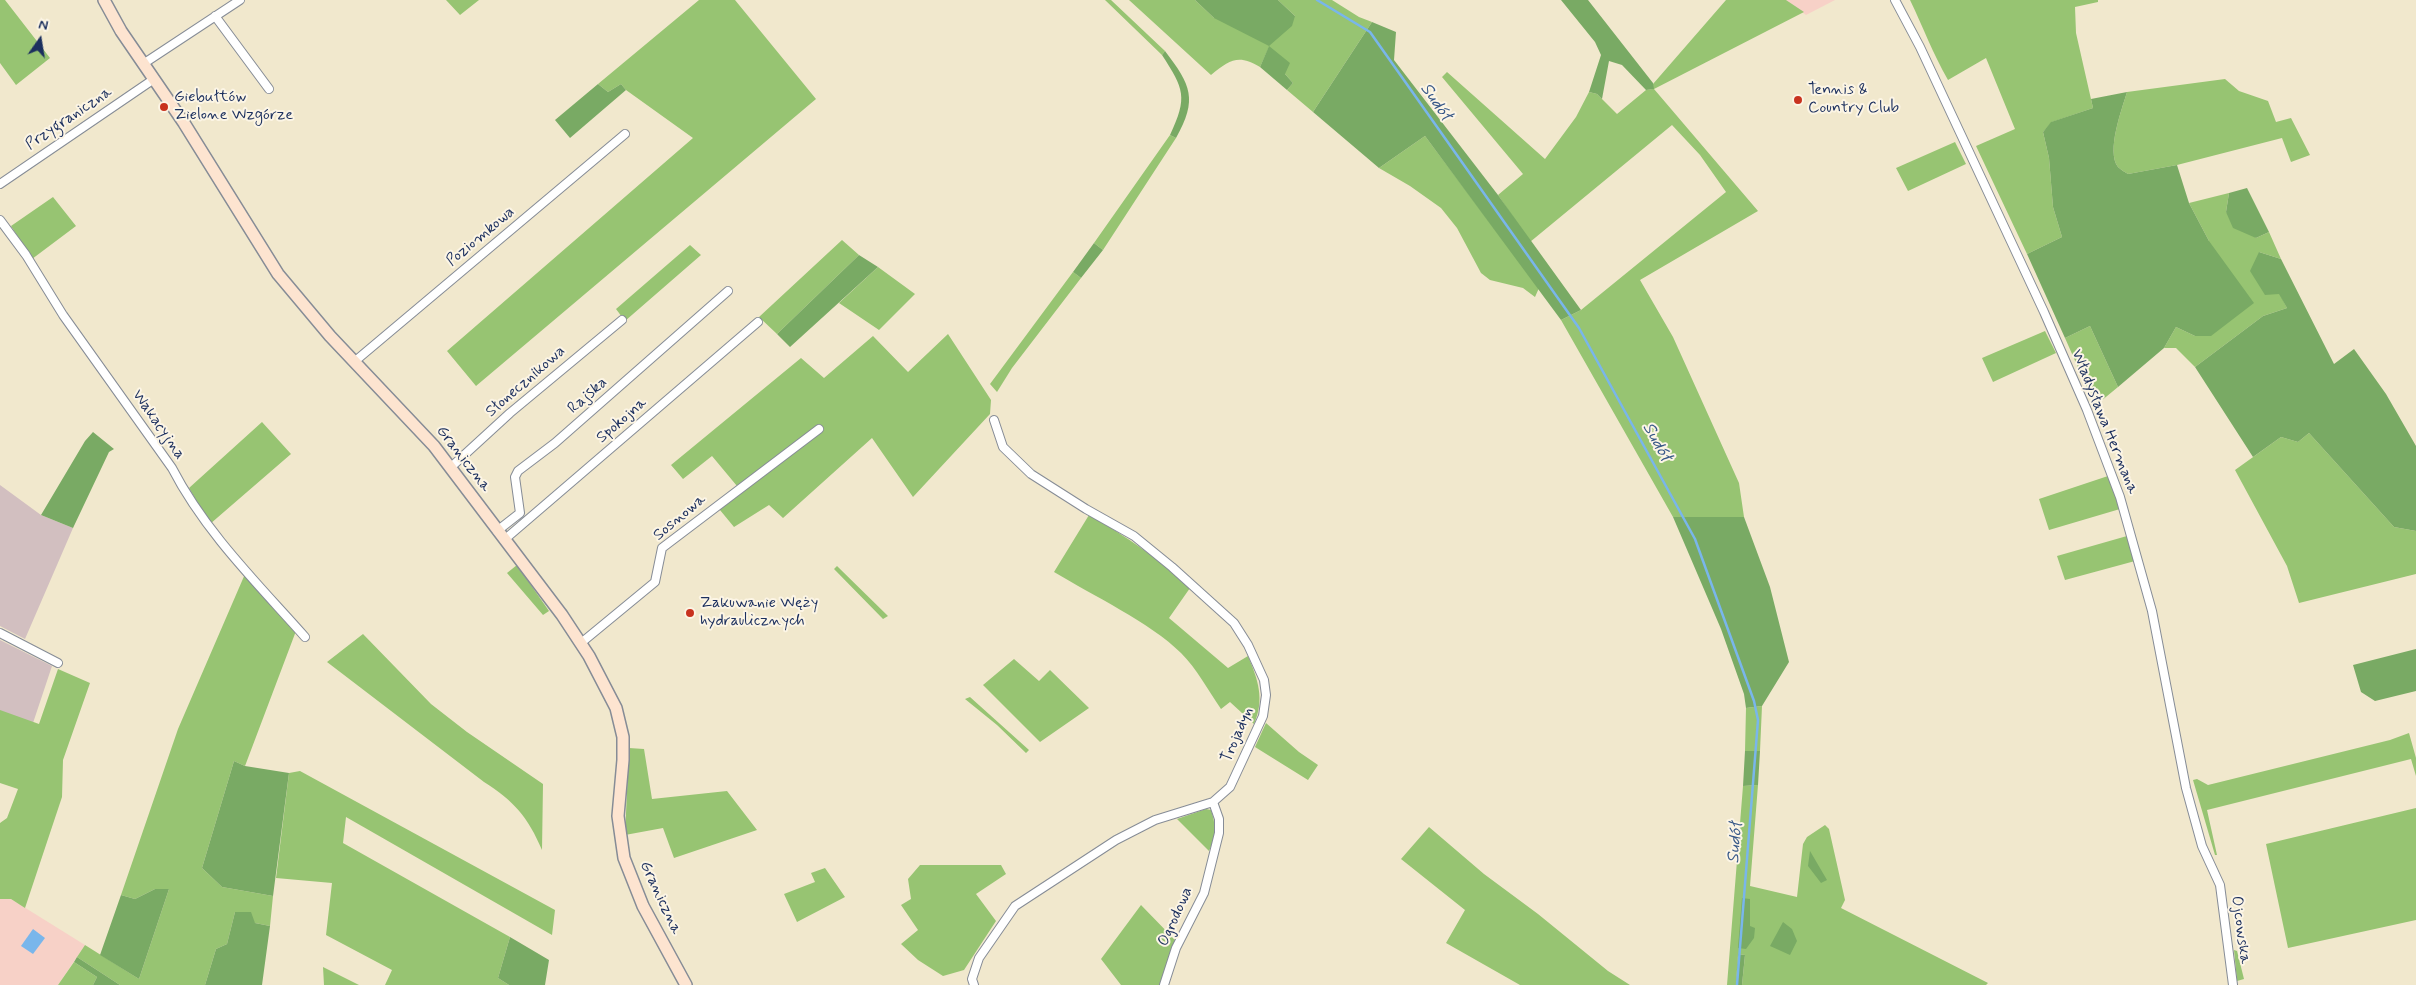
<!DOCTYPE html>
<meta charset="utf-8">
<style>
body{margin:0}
#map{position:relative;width:2416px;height:985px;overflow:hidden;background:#f1e8cd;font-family:Mynerve,sans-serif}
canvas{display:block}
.north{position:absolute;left:15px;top:15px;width:50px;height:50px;-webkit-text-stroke:4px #fcf5e5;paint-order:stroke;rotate:13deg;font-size:14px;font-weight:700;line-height:20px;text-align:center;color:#1b2f5e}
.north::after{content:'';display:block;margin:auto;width:18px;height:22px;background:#1b2f5e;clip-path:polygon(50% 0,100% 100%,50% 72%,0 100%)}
</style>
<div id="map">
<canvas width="2416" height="985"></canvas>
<div class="north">N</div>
</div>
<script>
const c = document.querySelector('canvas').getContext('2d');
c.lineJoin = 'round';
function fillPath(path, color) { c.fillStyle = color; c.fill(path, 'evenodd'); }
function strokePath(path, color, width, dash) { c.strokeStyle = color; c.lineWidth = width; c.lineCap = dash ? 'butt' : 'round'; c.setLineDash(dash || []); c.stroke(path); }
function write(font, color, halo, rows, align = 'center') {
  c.font = font + ' Mynerve,sans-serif'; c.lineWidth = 4; c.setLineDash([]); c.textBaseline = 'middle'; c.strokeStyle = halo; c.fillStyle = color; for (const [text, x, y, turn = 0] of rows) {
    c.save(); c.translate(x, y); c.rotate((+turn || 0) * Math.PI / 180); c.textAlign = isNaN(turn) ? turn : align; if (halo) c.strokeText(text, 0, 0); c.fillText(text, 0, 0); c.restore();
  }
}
fillPath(new Path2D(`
 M1786,0H1835L1806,15Z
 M0,899H11L85,945L58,985H0Z`), '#f7d1c7');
fillPath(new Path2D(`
 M0,485L41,515L73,528L25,639L0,626Z
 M0,640L52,666L32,726L0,711Z`), '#d2bfc0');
fillPath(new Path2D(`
 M0,0H5L50,58L16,85L0,63Z
 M446,0H479L460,15Z
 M699,0H735L816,99L476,386L447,351L693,138L626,90L621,84L608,92L598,84Z
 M1105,0H1111L1165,51L1162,55Z
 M1129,0H1195L1214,18L1295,16L1278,0H1332L1359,17L1372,22L1313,112L1287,90L1293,83L1285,74L1269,47L1260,67C1238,54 1230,60 1211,75Z
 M1726,0H1786L1804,12L1654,89L1758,211L1640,280L1673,337L1739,483L1744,517H1673L1561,320L1581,310L1726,192L1700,155L1672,125L1530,242L1498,195L1523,174L1442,77L1447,72L1545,159L1576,117L1589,92L1597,94L1617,114L1646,90L1653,89V84Z
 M1910,0H2098V2L2075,7L2076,33L2093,108L2052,122L2043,132L2049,158L2053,207L2062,237L2027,254L1976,146L2015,129L1986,58L1948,80C1933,54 1923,27 1910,0Z
 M2225,79L2239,91L2268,101L2276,122L2291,118L2310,155L2291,162L2282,138L2177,165L2128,174C2125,172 2121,170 2118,167C2106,151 2122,109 2127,92Z
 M1170,135L1176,138L1103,250L1094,243Z
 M1425,136L1539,288L1535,297L1523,288L1490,280L1481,273L1457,228L1441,208L1410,186L1379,168Z
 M1955,142L1966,164L1908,191L1896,168Z
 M2229,193L2226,212L2256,238L2269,232L2281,259L2259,252L2287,308L2263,316L2195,367L2176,348H2164L2176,327L2195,336L2209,241L2189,203Z
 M53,197L76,226L32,259L11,226Z
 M842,240L859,255L777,334L759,317Z
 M690,245L701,255L625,321L616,309Z
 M878,267L915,294L879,330L839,303Z
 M1073,272L1081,278L1012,368L997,392L990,384Z
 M2090,326L2118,387L2095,406L2065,338Z
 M2045,331L2056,353L1993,382L1982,358Z
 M948,334L991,400L990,414L913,497L872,438L783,518L769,505L734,527L715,504L737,486L712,456L683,479L671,465L801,358L824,378L873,336L908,372Z
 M262,422L291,454L210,524L189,488Z
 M2309,433L2394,527L2416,531V574L2299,603L2287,566L2235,470L2281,437L2298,442Z
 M2108,476L2120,509L2049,530L2039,499Z
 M1089,515C1129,538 1156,557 1190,588L1169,618L1228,668L1248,656C1258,680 1265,699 1254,724L1230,702L1221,709C1208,690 1197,669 1181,653C1151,623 1092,595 1054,572Z
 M2127,536L2135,561L2065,580L2057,556Z
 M517,565L549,611L543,615L507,573Z
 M837,566L888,616L883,619L834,569Z
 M245,574L296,631L245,766L234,761L202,868L222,887L273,896L270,926L255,923L235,912L227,944L216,949L205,985H120L77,957L85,945L139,979L169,889H155L135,899L121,895L178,729Z
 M363,634L431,704L467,732L543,784L542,850C528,817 514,801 484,782L327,662Z
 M1014,659L1039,681L1050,670L1089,708L1040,742L983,685Z
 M58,669L90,683L63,760L62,797L25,908L11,899H0V823L7,818L18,789L0,783V710L39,724Z
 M970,697L1029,750L1026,753L997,725L965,699Z
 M1762,706L1760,751H1745L1746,708Z
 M1266,723L1299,752L1318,765L1308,780L1255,747Z
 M2409,733L2416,758V776L2411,759L2207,810L2217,855H2215L2193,780L2197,779L2208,785L2390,740Z
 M629,748L644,749L652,799L727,791L757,830L674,858L663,828L625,835Z
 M300,771L555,910L552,935L346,817L343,843L510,937L498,978L509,985H385L392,970L326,935L332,883L276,878L289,773Z
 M1758,785L1750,886L1797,897L1803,844L1807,837L1825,825L1829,829L1845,900L1841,908L1988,983L1986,985H1742L1745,955L1738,954L1736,985H1727L1743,786Z
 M2416,808V920L2288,948L2266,844Z
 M1206,809L1211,810C1216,824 1216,837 1209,851L1177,819Z
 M1429,827L1484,874L1538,914L1608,971L1630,985H1520L1446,943L1465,910L1401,859Z
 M920,865H1001L1006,874L976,894L996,921L964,970L943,976L918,960L901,944L918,930L901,905L911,899L908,879Z
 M825,868L845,897L797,922L784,894L815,882L811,873Z
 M1141,905L1175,940L1160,985H1121L1101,959Z
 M2234,950L2237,951L2244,979L2237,981Z
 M74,962L97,977L93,985H58Z
 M323,967L359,985H324Z`), '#97c472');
fillPath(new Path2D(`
 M1195,0H1278L1295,16L1292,26L1269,46L1290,63L1285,74L1293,83L1287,90L1260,67L1269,46L1214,18Z
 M1561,0H1588L1653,83L1654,89L1646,90L1622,65L1609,61L1602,99L1597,94L1589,92L1601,55L1595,42Z
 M1372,22L1396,32L1394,60L1498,195L1581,310L1561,320L1425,136L1379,168L1313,112Z
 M1165,51C1191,85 1198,99 1176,138L1170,135C1188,97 1184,89 1162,55Z
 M598,84L608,92L621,84L626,90L570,138L555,120Z
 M2127,92C2122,109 2106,151 2118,167C2121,170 2125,172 2128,174L2177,165L2189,203L2209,241L2254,303L2211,336H2195L2176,327L2164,348L2118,387L2090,326L2065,338L2027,254L2062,237L2053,207L2049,158L2043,132L2051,122L2093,108L2091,99Z
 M2247,188L2269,232L2256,238L2233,228L2226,212L2229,193Z
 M1094,243L1103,250L1081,278L1073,272Z
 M2259,252L2281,259L2334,364L2354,349L2386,394L2416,446V531L2394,527L2309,433L2298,442L2281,437L2253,457L2195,367L2263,316L2287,308L2279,294L2265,295L2250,271Z
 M859,255L878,267L790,347L777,334Z
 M93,432L114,449L109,452L73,528L41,515L85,441Z
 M1673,517H1744L1770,587L1789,662L1762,706L1746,708L1744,694L1721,629Z
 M2416,649V691L2375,701L2361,692L2353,665Z
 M1745,751H1760L1758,785L1743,786Z
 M234,761L245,766L289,773L273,896L222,887L202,868Z
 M1810,851L1827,880L1821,883L1808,866Z
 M155,889H169L139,979L100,955L121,895L135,899Z
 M1742,898L1750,899V926L1755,928L1754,938L1746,949L1738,948Z
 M235,912H251L255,923L270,926L262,985H205L216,949L227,944Z
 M1783,922L1792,929L1797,941L1790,955L1770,946Z
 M510,937L549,960L545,985H509L498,978Z
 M1738,954L1745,955L1742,985H1736Z
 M77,957L120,985H93L97,977L74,962Z`), '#79aa64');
fillPath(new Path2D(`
 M33,929L45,938L33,954L21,946Z`), '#79b6eb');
strokePath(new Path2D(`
 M1317,0L1370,32L1579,328L1695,539L1754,701L1758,720L1737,985`), '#79b6eb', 2.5);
const street = new Path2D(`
 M1895,0L1920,47L2044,312L2087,410L2120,497L2152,611L2186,788L2202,846L2220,885L2233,985
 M215,16L269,89
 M143,64L240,0
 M0,184L154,79
 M0,220L26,255L63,315L172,468C205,532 258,584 305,637
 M354,362L625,134
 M450,468L510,413L622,320
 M497,531L520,513L515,477L518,471L555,443L728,291
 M504,540L758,322
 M0,633L58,663
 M581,643L655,582L662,548L819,429
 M974,985L972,979L979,958L1015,906L1116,840L1155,820L1213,802L1230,787L1263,716L1266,695L1264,680L1248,645L1234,623L1172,567L1134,536L1086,509L1031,474L1003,447L994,420
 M1164,985L1176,948L1204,893L1219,833V819L1213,802`);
const secondary = new Path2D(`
 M104,0L121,31L184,123L278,274L330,336L434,446L562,615L589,656L616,708L623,737V760L618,816L624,858L643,906L686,985`);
strokePath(street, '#868c96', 10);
strokePath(secondary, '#868c96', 14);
strokePath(street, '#fff', 8);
strokePath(secondary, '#fde4d0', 11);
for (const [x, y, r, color] of [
 [1798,100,5,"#c8321e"],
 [164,107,5,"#c8321e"],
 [690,613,5,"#c8321e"]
]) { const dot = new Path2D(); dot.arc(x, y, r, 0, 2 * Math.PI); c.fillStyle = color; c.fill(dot); strokePath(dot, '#fcf5e5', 2); }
write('16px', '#1b2f5e', '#fcf5e5', [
 ["Tennis &",1808,91],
 ["Country Club",1808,109],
 ["Giebułtów",174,98],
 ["Zielone Wzgórze",174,116],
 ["Zakuwanie Węży",700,604],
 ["hydraulicznych",700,622]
], 'left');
write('16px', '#1b2f5e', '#fcf5e5', [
 ["Przygraniczna",69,119,-34],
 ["Poziomkowa",481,237,-40],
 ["Słonecznikowa",526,382,-41],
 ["Rajska",588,396,-41],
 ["Spokojna",622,421,-41],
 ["Władysława Hermana",2104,422,68],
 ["Wakacyjna",158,425,55],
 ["Graniczna",463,459,52],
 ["Sosnowa",680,518,-40],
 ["Trojadyn",1238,735,-66],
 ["Graniczna",660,898,65],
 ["Ogrodowa",1176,917,-66],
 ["Ojcowska",2240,930,82]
]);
write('italic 18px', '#375888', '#fcf5e5', [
 ["Sudół",1435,102,55],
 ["Sudół",1656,442,61],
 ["Sudół",1736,843,-85]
]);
</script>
